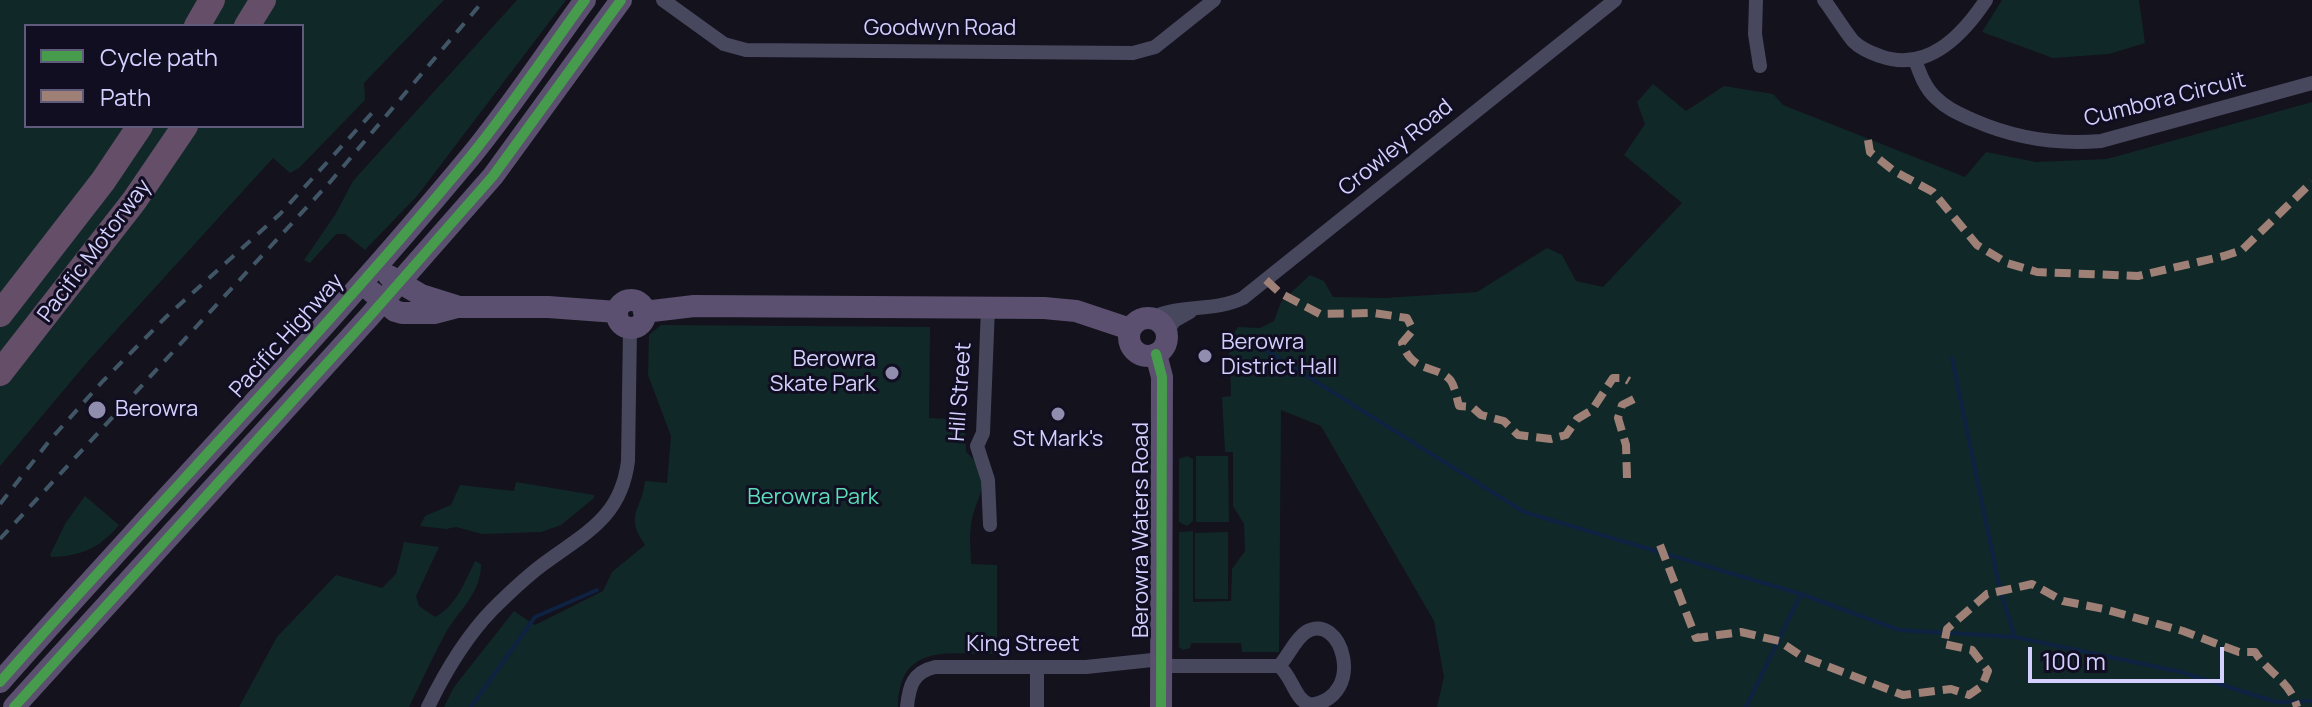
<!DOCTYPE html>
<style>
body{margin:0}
#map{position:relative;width:2312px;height:707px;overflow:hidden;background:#14121d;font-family:Manrope,sans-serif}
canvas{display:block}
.legend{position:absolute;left:24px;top:24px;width:280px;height:104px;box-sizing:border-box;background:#110e22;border:2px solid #5f5b7a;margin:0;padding:10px 14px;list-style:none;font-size:24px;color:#d3cffe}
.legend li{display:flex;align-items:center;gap:16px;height:40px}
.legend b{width:40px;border:2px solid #5f5b7a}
.scale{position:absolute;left:2028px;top:647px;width:196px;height:36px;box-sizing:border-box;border:4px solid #d3cffe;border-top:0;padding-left:10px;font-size:24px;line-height:28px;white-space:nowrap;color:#d3cffe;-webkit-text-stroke:6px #110e22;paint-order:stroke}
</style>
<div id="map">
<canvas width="2312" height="707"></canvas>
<ul class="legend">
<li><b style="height:10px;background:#469c4c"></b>Cycle path</li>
<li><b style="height:10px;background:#9e8076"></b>Path</li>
</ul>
<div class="scale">100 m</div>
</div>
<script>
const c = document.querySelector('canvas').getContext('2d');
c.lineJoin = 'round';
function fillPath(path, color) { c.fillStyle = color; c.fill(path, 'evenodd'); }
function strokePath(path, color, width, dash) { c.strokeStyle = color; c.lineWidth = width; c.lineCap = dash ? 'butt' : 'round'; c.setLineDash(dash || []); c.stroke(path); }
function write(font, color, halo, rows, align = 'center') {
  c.font = font + ' Manrope,sans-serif'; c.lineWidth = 6; c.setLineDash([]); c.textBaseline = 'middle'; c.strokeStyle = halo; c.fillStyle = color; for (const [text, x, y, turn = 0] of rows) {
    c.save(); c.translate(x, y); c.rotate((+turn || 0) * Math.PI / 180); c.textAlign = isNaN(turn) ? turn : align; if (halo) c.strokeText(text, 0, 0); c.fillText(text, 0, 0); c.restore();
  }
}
fillPath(new Path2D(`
 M0,0H444L364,83L365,100L299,168L290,173L273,158L89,360L0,466ZM26,26H302V126H26Z
 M517,0H566L417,196L365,250L345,234H336L310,263L304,260L335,215L353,181Z
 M2002,0H2139L2145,43L2109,54L2053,58L1982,32Z
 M1653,84L1686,111L1724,86L1773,94L1783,105L1965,177L1986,152L2036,162L2107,159L2312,102V707H1437L1444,677L1434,621L1321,426L1281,410L1279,652H1242L1241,643H1191L1190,648L1183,650L1179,647V532L1193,531V602L1231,601L1232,569L1245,551L1244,524L1233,506V452H1225L1222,397L1231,396L1229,339L1238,327L1260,328L1274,321L1281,302L1310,275L1324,281L1333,297L1384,298L1477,292L1547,248L1562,255L1576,281L1603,287L1682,203L1624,155L1645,124L1637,102Z
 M661,325L930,327L929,418L965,420L966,452C998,479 975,494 971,526C969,538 971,551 971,564L997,565V654C949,654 899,642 898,707H444L454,687L514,611L535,625L603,591L612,572L645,545C624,514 641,513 645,481L667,483L671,436L648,375L649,335Z
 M1187,456L1193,459V521L1187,526L1179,522V459Z
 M1196,456H1228L1229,522H1196Z
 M516,482L594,495V498L561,525L541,532L482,534L456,527L446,529L420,526L425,516L451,505L460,485L514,491Z
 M85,496L119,525C100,548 81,556 52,557L50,555L65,524Z
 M1228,532V599H1195V533Z
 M404,542L439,547L416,596L419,606L435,617C455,608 466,580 475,561L481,564C481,594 458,611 445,634C432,658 421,683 409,707H239L277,637L336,575L382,588L396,574Z`), '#112828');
strokePath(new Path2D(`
 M1264,349L1524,512L1801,594L1899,630L2015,637L2181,672L2276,702L2312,701
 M1952,358L2000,590L2015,637
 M471,707L535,617L597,590
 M1746,707L1801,594`), '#0e2242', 4);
strokePath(new Path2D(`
 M663,0L724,44L746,50L1133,53L1155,47L1214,0
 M1756,0L1755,34L1760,66
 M1824,0C1834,13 1843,29 1853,41C1860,48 1871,53 1880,56C1927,73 1962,36 1986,0
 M1915,60C1920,74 1925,88 1936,98C1947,109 1960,114 1973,120C2014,138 2056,145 2101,141L2312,83
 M988,308L983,433L977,446L988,480L990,525
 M1151,318C1180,304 1214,312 1243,298L1615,0
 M1167,332L1174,321L1190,312
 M1162,666H1279C1293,677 1294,700 1311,705C1368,696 1341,610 1306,632C1295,639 1288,657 1279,666
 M428,707C445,672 465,638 492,610C508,594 525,578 542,565C585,533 621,518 628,461L630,328
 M907,707C909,686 913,672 935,667H1086L1162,659
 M1037,707V668`), '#47475e', 14);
strokePath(new Path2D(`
 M389,276L421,295L456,306
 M372,292L395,311L402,313H434L457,307H548L617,312
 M617 314a14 14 0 1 1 28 0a14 14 0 1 1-28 0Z
 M644,312L694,306L1044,308L1076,311L1130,329
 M1129 337a19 19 0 1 1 38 0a19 19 0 1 1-38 0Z
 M1156,354L1162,377L1161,707
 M0,682C155,506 320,338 470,157C511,107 547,52 585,0
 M14,707L369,317L493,176L621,0`), '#5b506f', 22);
strokePath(new Path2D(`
 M197,26L212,0
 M247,26L263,0
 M0,314L103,181L140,126
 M0,373L134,201L185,126`), '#654e68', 26);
strokePath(new Path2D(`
 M0,504L50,440L102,382L166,317L280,214L372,113
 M0,539L331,181L484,0`), '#405666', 4, [12, 10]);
strokePath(new Path2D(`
 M1868,140L1870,152L1894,171L1933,192L1977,245L2007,263L2037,272L2138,276L2224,256L2242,250L2312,182
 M1266,280L1280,293L1320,314L1374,313L1407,318L1413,330L1402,343C1413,375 1438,364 1451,381C1455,387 1457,399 1459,406L1472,407L1481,415L1504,421L1518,435L1551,439L1566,435L1577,419L1592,410L1613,378H1624L1629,381
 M1627,478L1626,445L1618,418L1622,405L1634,399
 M1660,545L1696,638L1741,632L1779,641L1803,657L1903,695L1951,689L1969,695L1982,686L1988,671L1972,650L1944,644L1947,629L1987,594L2032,584L2063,601L2104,609L2183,631L2239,652H2255C2267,672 2291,682 2297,707`), '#9e8076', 8, [16, 8]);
strokePath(new Path2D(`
 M1156,354L1162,377L1161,707
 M0,682C155,506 320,338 470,157C511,107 547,52 585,0
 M14,707L369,317L493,176L621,0`), '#469c4c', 10);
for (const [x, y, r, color] of [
 [1205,356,8,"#908daf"],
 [892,373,8,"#908daf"],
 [97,410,10,"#908daf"],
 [1058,414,8,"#908daf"]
]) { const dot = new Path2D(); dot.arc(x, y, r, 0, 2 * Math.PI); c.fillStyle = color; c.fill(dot); strokePath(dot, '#110e22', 3); }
write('22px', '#d3cffe', '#110e22', [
 ["Goodwyn Road",940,29],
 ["Cumbora Circuit",2165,100,-14],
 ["Crowley Road",1396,148,-39],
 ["Pacific Motorway",95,251,-53],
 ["Pacific Highway",287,336,-48],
 ["Hill Street",961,392,-86],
 ["Berowra Waters Road",1142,530,-90],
 ["King Street",1023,645]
]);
write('22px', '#d3cffe', '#110e22', [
 ["Berowra",1221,343],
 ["District Hall",1221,368],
 ["Berowra",876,360,"right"],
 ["Skate Park",876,385,"right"],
 ["Berowra",115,410],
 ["St Mark's",1058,440,"center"]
], 'left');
write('22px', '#5cdeba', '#110e22', [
 ["Berowra Park",813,498]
]);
</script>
